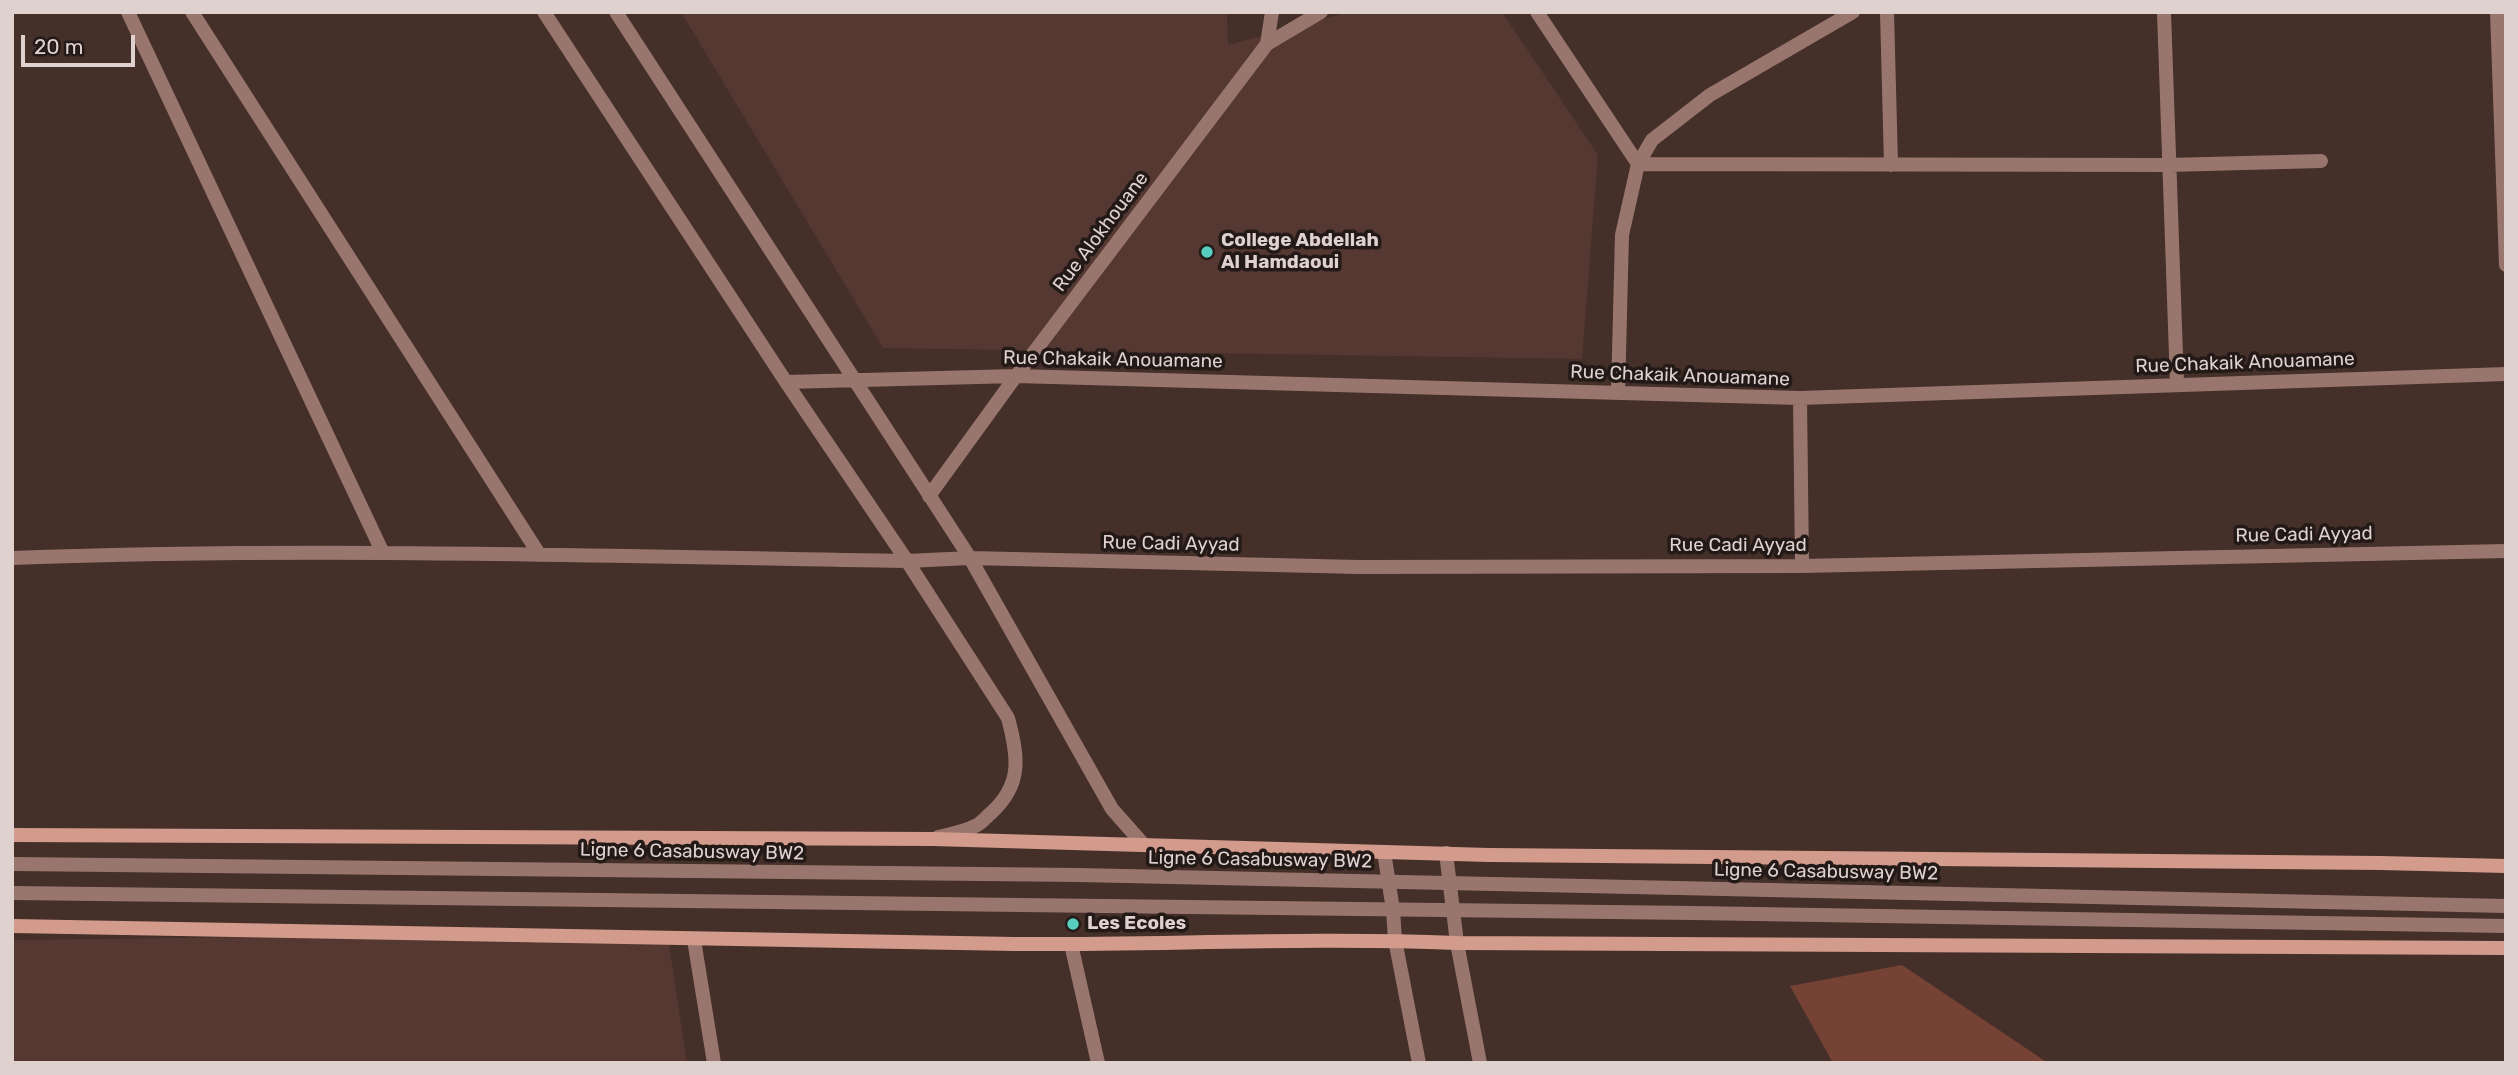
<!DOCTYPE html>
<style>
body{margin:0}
#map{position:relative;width:2518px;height:1075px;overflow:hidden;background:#442f29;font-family:Rubik,sans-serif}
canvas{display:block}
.frame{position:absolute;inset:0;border:14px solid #dfd1cd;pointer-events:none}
.scale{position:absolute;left:21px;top:35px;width:114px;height:32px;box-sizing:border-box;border:4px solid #dfd1cd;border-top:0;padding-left:9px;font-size:21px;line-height:24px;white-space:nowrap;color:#dfd1cd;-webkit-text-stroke:5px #231a17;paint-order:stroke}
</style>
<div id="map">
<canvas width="2518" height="1075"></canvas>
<div class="frame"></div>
<div class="scale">20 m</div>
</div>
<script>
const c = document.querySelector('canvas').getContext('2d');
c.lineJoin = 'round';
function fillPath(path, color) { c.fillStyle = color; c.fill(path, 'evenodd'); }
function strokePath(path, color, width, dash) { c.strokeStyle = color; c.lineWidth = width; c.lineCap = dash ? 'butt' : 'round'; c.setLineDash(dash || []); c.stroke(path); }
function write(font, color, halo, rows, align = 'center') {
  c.font = font + ' Rubik,sans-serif'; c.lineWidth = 7; c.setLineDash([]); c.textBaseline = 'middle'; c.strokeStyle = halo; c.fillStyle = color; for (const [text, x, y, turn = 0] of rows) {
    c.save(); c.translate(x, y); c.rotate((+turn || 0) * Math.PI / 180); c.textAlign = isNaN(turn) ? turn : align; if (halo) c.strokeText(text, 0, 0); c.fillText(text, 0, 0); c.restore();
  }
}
fillPath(new Path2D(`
 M681,12H1227L1228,45L1349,12H1502L1598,155L1582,359L883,348Z
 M667,932L687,1063H12V940Z`), '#543831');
fillPath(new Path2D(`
 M1902,965L2048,1063H1833L1790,986Z`), '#754235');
strokePath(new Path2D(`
 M12,864L1079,875L2506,906
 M12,893L1693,913L2506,926
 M694,940L714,1063
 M1071,944L1098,1063`), '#99766d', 14);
strokePath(new Path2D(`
 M128,12L382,551
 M192,12L539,554
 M544,12L786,382L907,561L1008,718C1018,756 1023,784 991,813C986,817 981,824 975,826C964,832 950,834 938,837
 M616,12L970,558L1112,809L1143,844
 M1537,12L1638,164
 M1887,12L1891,165
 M2164,12L2177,384
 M2497,12L2506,265
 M1267,44L1272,12
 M1638,164L2168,165L2321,161
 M786,382L1016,376L1800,398L2506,374
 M1618,393L1622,235L1638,164L1652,140L1710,95L1853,12
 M1800,398L1802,566
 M929,496L1016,376L1267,44L1321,12
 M12,558C310,547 608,556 907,561L970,558L1359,567L1802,566L2506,551
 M1384,852L1393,910L1395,940L1419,1063
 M1446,853L1457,943L1480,1063`), '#99766d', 14);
strokePath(new Path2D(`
 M12,835L933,839L1489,855L2380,863L2506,866
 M12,926C346,933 680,940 1014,944C1161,945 1309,937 1457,943L2506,948`), '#d29b8c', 14);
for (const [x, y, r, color] of [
 [1207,252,7,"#58cec0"],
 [1073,924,7,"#58cec0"]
]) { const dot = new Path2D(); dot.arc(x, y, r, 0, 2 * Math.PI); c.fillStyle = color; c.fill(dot); strokePath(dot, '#231a17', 2.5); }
write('19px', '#dfd1cd', '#231a17', [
 ["Rue Alokhouane",1101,232,-53],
 ["Rue Chakaik Anouamane",1113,360,1],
 ["Rue Chakaik Anouamane",2245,363,-2],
 ["Rue Chakaik Anouamane",1680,376,2],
 ["Rue Cadi Ayyad",2304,535,-1],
 ["Rue Cadi Ayyad",1171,544,1],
 ["Rue Cadi Ayyad",1738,546],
 ["Ligne 6 Casabusway BW2",692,852,1],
 ["Ligne 6 Casabusway BW2",1260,860,1],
 ["Ligne 6 Casabusway BW2",1826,872,1]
]);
write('bold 19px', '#dfd1cd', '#231a17', [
 ["College Abdellah",1221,241],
 ["Al Hamdaoui",1221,263],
 ["Les Ecoles",1087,924]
], 'left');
</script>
